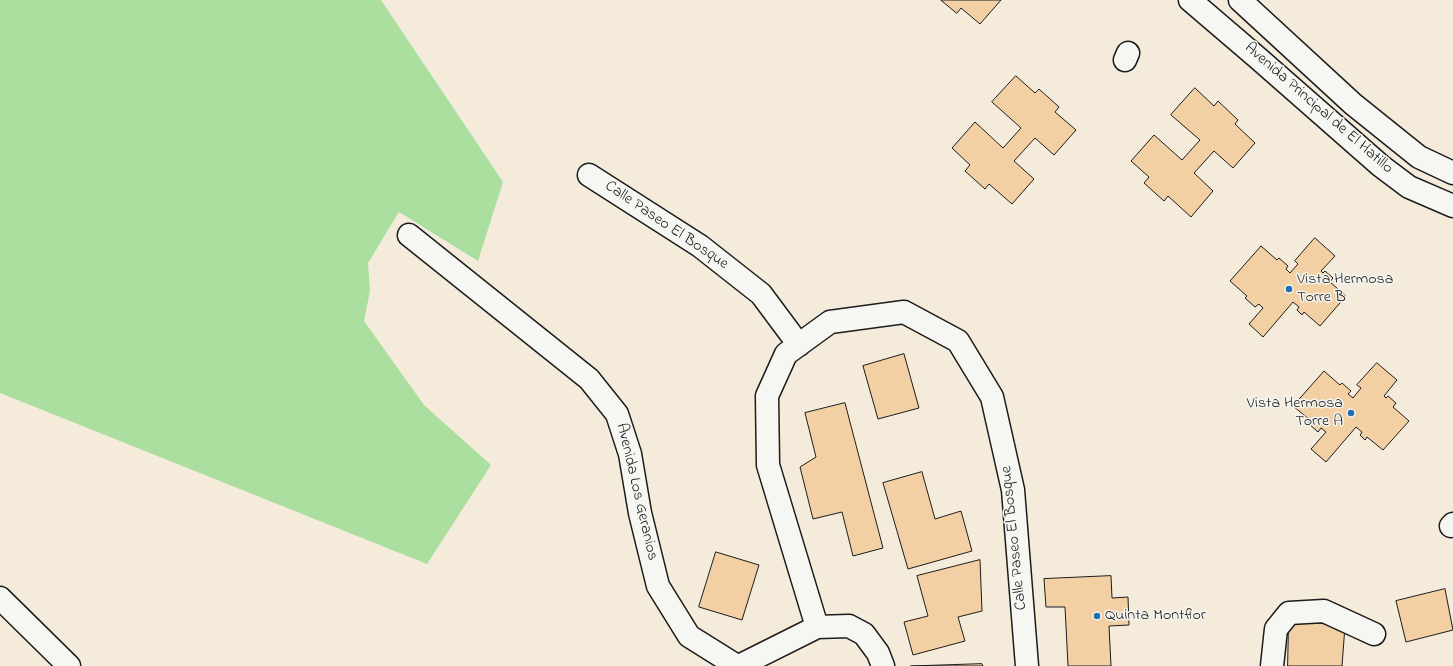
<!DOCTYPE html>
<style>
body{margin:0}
canvas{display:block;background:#f5ebda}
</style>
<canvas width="1453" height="666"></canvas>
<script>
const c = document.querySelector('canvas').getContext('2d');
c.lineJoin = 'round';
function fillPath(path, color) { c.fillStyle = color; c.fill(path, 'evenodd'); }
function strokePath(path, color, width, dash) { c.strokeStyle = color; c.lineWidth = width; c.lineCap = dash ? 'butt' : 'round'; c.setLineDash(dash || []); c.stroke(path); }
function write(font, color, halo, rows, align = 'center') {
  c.font = font + ' "Indie Flower",sans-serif'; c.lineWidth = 3; c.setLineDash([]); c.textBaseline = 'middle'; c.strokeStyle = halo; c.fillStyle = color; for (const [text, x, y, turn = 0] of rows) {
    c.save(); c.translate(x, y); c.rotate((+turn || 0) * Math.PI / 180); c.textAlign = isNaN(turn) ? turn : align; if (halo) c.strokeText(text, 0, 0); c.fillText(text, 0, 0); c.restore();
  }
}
fillPath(new Path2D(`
 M0,0H381L503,182L478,261L399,212L368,263L370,291L364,321L424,405L491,465L427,564L0,393Z`), '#abdfa0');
const building = new Path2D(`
 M941,0H1001L980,24L961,8L957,13Z
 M1016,76L1035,93L1039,89L1059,107L1055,112L1076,130L1054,155L1035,138L1014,161L1034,179L1012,204L989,184L985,189L965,171L970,165L952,148L975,122L1003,148L1021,128L992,102Z
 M1195,88L1214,106L1218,101L1238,120L1235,124L1255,143L1233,168L1214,151L1194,173L1213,191L1191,217L1168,196L1164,201L1144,183L1149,177L1131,161L1154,135L1182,160L1200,140L1171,115Z
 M1315,238L1335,256L1321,271L1323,273L1325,271L1333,278L1330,282L1346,296L1320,326L1304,312L1302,315L1297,310L1299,307L1293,302L1263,337L1249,324L1263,308L1259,304L1255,307L1245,298L1247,296L1230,281L1261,246L1277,260L1279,258L1288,266L1286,269L1290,273L1298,264L1295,261Z
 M904,354L919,408L878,419L863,366Z
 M1377,363L1397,380L1384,396L1386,398L1388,396L1396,403L1393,407L1409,421L1383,450L1367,437L1365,440L1360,435L1362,432L1356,427L1326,462L1311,449L1326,432L1321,428L1318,432L1308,423L1310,420L1293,406L1324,371L1340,385L1342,383L1351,391L1348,394L1353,398L1361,388L1357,385Z
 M845,403L883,548L853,556L842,512L813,519L800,467L816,457L805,413Z
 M922,472L935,519L961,511L972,551L908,569L883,483Z
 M716,552L759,565L742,620L699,607Z
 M980,560L982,611L958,617L965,641L913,655L904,622L928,616L917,576Z
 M1111,576L1112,598L1128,597L1129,625L1109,626L1111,666H1068L1065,607H1046L1044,579Z
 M1445,589L1453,630L1406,642L1396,601Z
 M1289,620L1345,626L1342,666H1288Z
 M982,664L983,666H911Z`);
fillPath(building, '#f2d0a3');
strokePath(building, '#1c1c1c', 1);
const minor = new Path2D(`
 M1125,60L1128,53
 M589,175L700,246L761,294L799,345
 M409,235L589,379L617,414L630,454L640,513L658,586L689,636L737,666
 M1451,526L1453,524
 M0,598L69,666
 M817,627L768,465L767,396L786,354L830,322L904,312L958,341L992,397L1013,490L1027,666
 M739,666L817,627L849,626L864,634L878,653L883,666
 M1272,666L1276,629L1289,613L1324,611L1374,634`);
const major = new Path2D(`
 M1190,0L1259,59L1381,166L1409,187L1453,206
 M1240,0L1353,104L1419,157L1453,173`);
strokePath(minor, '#1c1c1c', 25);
strokePath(major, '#1c1c1c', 25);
strokePath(minor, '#f6f6f2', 22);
strokePath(major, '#f6f6f2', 22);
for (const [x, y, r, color] of [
 [1289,289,4,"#1f6fb2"],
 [1351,413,4,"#1f6fb2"],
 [1097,616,4,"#1f6fb2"]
]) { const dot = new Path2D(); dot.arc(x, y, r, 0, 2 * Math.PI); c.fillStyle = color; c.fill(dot); strokePath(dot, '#f6f6f2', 1.5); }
write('16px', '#1c1c1c', '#f6f6f2', [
 ["Avenida Principal de El Hatillo",1318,109,41],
 ["Calle Paseo El Bosque",666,226,34],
 ["Avenida Los Geranios",636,492,77],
 ["Calle Paseo El Bosque",1015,538,-96]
]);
write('16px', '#1c1c1c', '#f6f6f2', [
 ["Vista Hermosa",1297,280],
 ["Torre B",1297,298],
 ["Vista Hermosa",1343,404,"right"],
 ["Torre A",1343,422,"right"],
 ["Quinta Montflor",1105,616]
], 'left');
</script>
